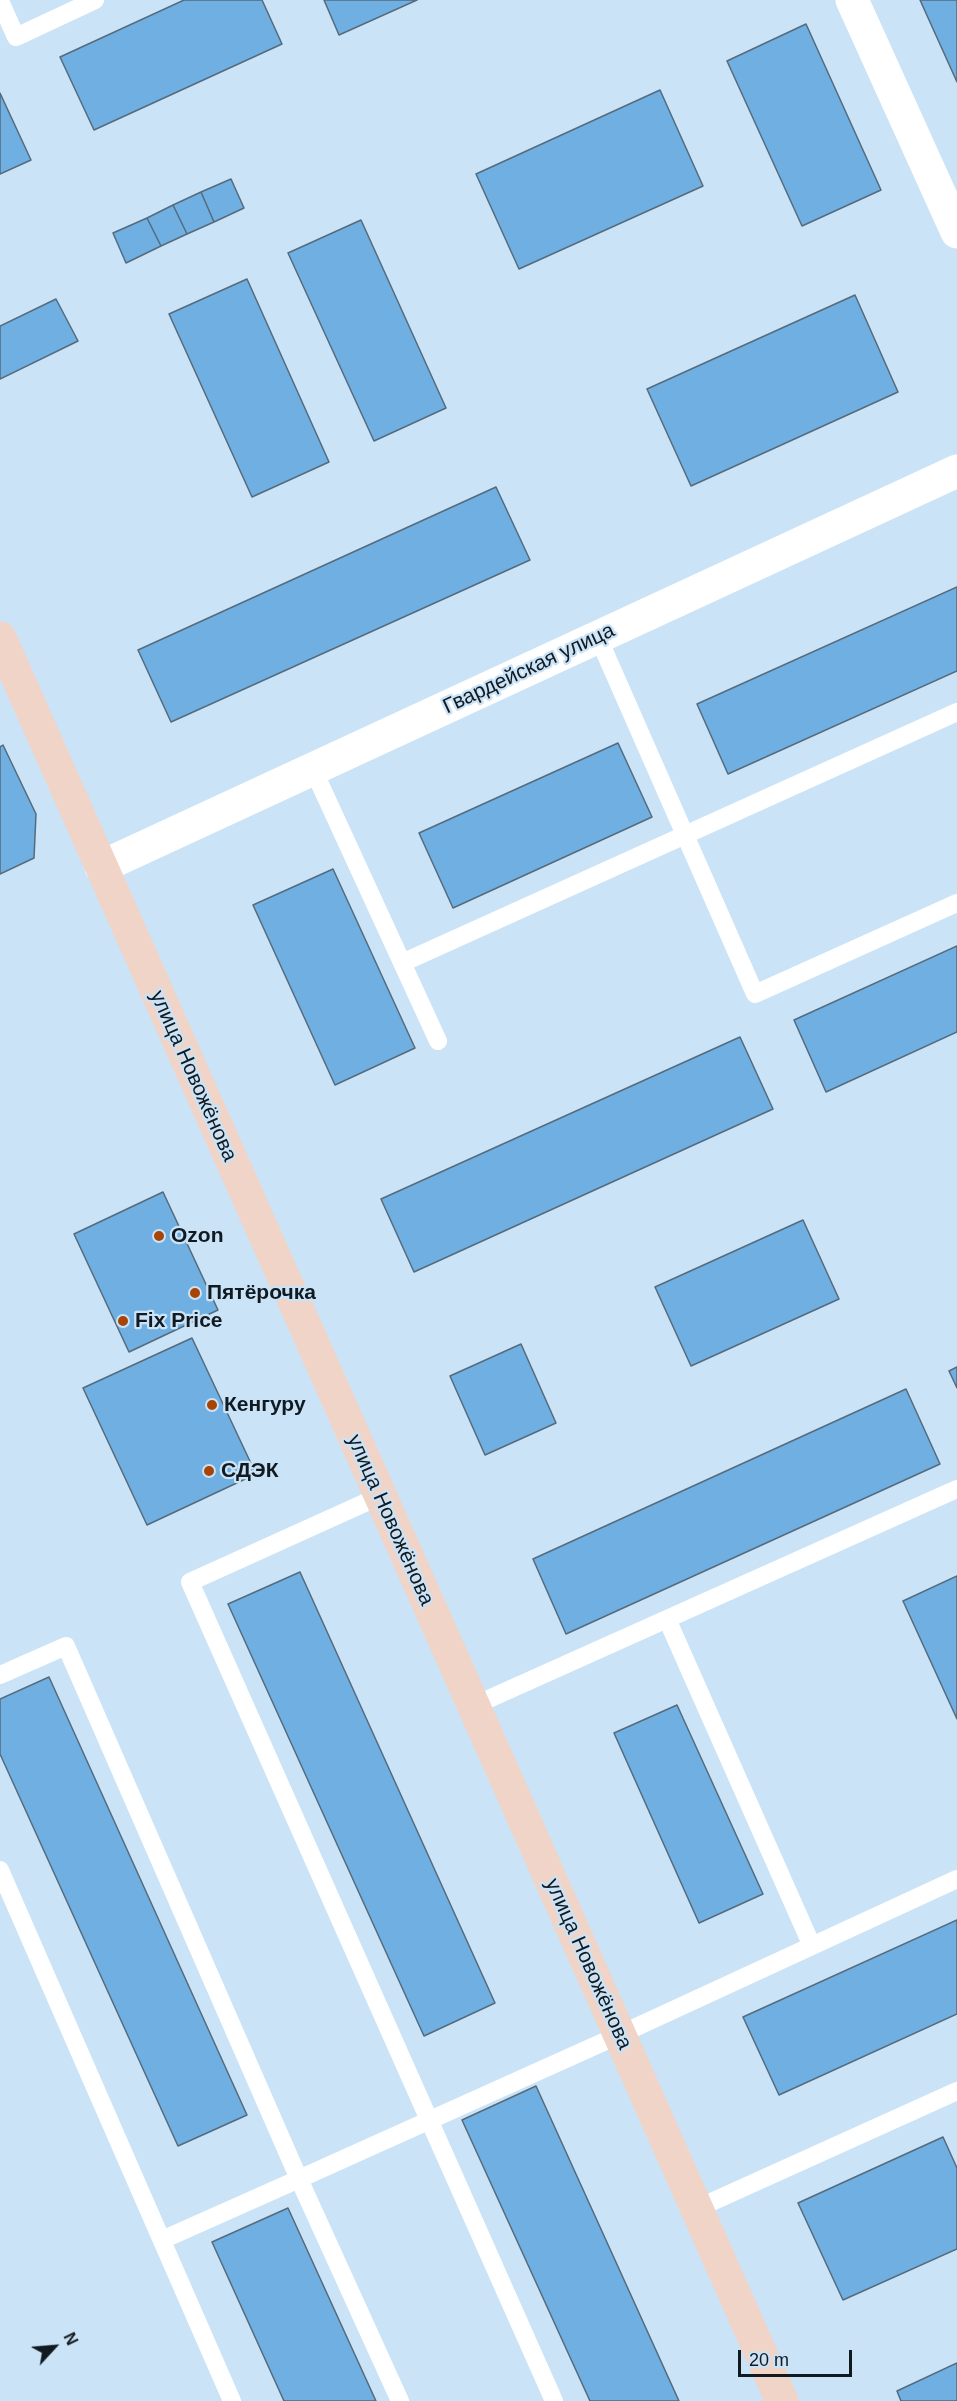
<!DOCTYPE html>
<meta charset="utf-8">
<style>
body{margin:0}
#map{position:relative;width:957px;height:2401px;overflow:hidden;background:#cae3f7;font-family:Arial,sans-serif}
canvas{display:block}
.north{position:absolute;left:24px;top:2317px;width:60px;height:60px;-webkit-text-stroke:4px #cae3f7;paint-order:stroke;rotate:64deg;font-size:16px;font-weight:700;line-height:24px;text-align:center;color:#111a21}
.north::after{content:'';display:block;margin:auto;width:21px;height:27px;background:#111a21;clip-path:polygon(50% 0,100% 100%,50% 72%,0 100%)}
.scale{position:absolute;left:738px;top:2350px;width:114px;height:27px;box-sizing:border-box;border:3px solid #111a21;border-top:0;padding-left:8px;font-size:18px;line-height:21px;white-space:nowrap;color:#111a21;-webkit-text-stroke:4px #cae3f7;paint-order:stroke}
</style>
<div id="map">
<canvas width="957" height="2401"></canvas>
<div class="north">N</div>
<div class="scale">20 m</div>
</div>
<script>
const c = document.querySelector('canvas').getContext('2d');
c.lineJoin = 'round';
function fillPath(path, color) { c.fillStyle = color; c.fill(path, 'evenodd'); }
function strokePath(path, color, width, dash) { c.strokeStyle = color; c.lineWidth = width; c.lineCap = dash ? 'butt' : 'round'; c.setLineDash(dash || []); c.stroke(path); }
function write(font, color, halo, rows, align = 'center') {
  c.font = font + ' Arial,sans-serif'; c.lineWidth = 4.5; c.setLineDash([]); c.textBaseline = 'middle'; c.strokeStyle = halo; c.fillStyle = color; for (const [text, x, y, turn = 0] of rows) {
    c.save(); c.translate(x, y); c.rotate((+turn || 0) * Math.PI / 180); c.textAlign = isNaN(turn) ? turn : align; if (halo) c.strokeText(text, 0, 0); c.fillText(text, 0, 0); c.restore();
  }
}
const building = new Path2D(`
 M184,0H262L282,44L94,130L60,57Z
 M324,0H417L339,35Z
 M920,0H957V82Z
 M806,24L881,190L802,226L727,61Z
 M660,90L703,186L519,269L476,174Z
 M0,93L31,160L0,174Z
 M231,179L244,208L214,222L201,192Z
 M201,192L214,222L187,234L173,205Z
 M173,205L187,234L161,246L147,218Z
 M147,218L161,246L126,263L113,233Z
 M361,220L446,408L374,441L288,253Z
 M247,279L329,462L252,497L169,314Z
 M855,295L898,392L691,486L647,389Z
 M56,299L78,341L0,379V326Z
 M496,487L530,560L171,722L138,650Z
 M957,587V671L728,774L697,704Z
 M618,743L652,817L453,908L419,833Z
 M3,745L36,814L34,858L0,874V747Z
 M333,869L415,1048L335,1085L253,905Z
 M957,946V1032L826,1092L794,1020Z
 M740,1037L773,1109L414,1272L381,1199Z
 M163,1192L218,1310L129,1352L74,1234Z
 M803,1220L839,1299L691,1366L655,1287Z
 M192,1338L256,1474L147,1525L83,1388Z
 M521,1344L556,1423L485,1455L450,1376Z
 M957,1367V1388L949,1371Z
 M906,1389L940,1464L566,1634L533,1559Z
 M300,1572L495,2003L424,2036L228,1604Z
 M957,1576V1719L903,1601Z
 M49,1677L247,2115L178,2146L0,1754V1699Z
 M677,1705L763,1894L699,1923L614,1733Z
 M957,1920V2014L779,2095L743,2017Z
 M536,2086L679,2401H590L462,2120Z
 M943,2137L957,2168V2249L843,2300L798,2203Z
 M288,2208L376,2401H284L212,2242Z
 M957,2363V2401H901L897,2391Z`);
fillPath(building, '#6fafe1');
strokePath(building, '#556b7d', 1.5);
strokePath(new Path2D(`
 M0,1L16,37L95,0
 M598,637L755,994L957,903
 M313,769L438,1041
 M402,963L957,712
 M380,1496L190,1582L554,2401
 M667,1619L812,1946
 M0,1675L66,1646L299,2179L619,2035L957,1879
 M473,1706L957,1489
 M0,1870L232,2401
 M696,2209L957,2091
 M162,2240L299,2179L400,2401`), '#fff', 18);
strokePath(new Path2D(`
 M852,0L957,232
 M101,867L957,471`), '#fff', 33);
strokePath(new Path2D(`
 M0,638L782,2401`), '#f0d4c7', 33);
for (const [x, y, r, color] of [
 [159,1236,6,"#a74406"],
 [195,1293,6,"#a74406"],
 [123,1321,6,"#a74406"],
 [212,1405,6,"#a74406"],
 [209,1471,6,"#a74406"]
]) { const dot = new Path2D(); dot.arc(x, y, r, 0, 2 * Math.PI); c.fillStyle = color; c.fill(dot); strokePath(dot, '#cae3f7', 2); }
write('21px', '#111a21', '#cae3f7', [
 ["Гвардейская улица",529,669,-25],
 ["улица Новожёнова",193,1076,66],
 ["улица Новожёнова",390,1520,66],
 ["улица Новожёнова",588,1964,66]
]);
write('bold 21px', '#111a21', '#cae3f7', [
 ["Ozon",171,1236],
 ["Пятёрочка",207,1293],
 ["Fix Price",135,1321],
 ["Кенгуру",224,1405],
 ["СДЭК",221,1471]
], 'left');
</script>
